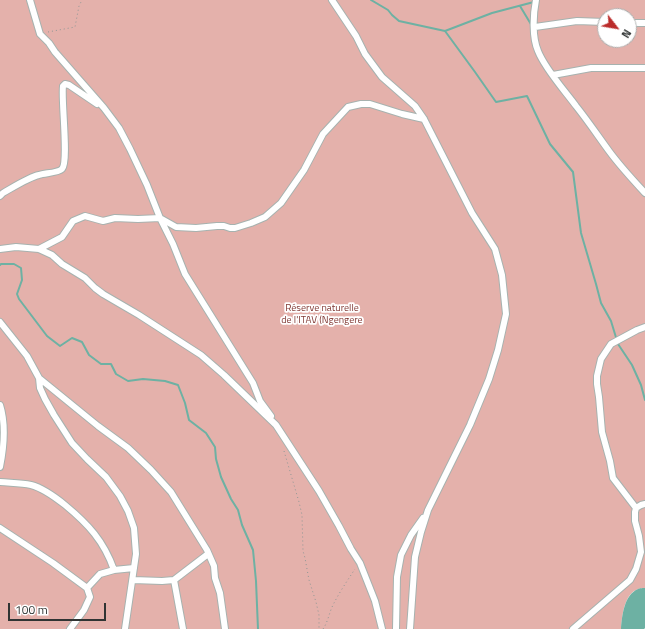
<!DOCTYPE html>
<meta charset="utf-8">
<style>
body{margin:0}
#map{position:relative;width:645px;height:629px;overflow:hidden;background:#e9f5f2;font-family:"Titillium Web",sans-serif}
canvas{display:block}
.north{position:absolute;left:597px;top:8px;width:40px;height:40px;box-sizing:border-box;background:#fff;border:1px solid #acaead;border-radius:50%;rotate:121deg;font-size:11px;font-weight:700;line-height:16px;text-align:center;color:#303433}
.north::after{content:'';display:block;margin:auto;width:14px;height:18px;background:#bb2c2b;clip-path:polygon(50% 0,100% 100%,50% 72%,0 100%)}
.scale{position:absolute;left:8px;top:603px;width:98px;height:18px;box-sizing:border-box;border:2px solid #303433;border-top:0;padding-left:5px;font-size:12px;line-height:14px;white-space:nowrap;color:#303433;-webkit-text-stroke:3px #fff;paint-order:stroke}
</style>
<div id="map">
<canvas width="645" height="629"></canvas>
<div class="north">N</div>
<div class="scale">100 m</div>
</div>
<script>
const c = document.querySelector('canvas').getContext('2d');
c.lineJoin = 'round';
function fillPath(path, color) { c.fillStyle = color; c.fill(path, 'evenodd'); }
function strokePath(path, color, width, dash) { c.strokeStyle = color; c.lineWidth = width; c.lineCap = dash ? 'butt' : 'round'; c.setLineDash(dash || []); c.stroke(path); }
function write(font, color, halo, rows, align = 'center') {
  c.font = font + ' "Titillium Web",sans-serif'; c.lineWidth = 3.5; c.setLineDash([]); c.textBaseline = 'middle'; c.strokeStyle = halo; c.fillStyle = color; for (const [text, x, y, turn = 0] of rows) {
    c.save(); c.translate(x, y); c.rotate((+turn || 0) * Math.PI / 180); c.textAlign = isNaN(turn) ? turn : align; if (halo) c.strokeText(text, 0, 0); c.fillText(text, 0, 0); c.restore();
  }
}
fillPath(new Path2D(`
 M0,0H645V588C643,588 640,588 638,589C624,594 622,616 621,629H0ZM605,16H629V40H605Z`), '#e4b1ab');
fillPath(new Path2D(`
 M645,588V628L644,629H621C622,616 624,595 638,589C639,588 644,588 645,588Z`), '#6db1a3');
strokePath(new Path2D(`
 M371,0L388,10L392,15L399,21L445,31L492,13L530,3L534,2
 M520,6L532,26
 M445,31L475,72L496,102L527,96L550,144L573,172L581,233L596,284L601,303L611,321L618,344L632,365L641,385L645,400
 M0,265L1,264H14L21,268L22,280L17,294L19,299L47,336L60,346L72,338L82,342L89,355L101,364H111L116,374L128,381L143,379L165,381L178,385L185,403L189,420L206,433L215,447L216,459L221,477L231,499L238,510L242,525L253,550L256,581L258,629`), '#6db1a3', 2);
const minor = new Path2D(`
 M30,0L40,34L49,43L55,52L104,108L119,128L130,149L147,185L160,218L173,244L185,274L253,383L260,401L271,416
 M332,0L356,36L365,54L382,77L415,106L424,119L472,213L495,249L502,275L506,314L498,350L489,379L470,425L428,510L421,532L415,557L410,629
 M536,0C533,15 532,37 538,51C545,69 565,91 576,106C588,121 598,136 609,151C620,166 632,179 645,193
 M629,23H645
 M535,27L577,21L605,22
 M553,75L591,68H645
 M0,196L3,193C12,188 29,177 39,175C45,173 58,173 62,169C69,162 61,100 63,86L65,84L69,85L97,104
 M0,249L16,247L39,249L52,255L62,264L85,278L95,288L103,294L139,315L201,355L224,375L276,425L319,491L339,526L351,549L360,563L375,601L382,629
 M39,249L62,237L73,221L85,216L103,221L115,218L138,219L160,218L176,227L196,228L217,226H224L230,228H235L251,223L265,217L281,203L304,170L323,134L348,107L361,104H370L402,114L424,119
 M0,322L27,356L39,378L98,426L128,448L151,470L171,492L207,550L214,566L215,578L220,593L225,629
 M39,378L40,388L45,399L54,415L72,443L87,459L106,477L120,496L128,511L134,528L136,554L125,629
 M0,405C6,424 4,447 0,467
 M0,482C10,483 21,483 31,485C43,488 55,497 65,505C88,524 104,541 114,570
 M636,508L613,478L610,461L602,432L599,397L597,384V376L601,359L611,344L637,330L645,327
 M0,528L53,563L87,588L90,597L84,610L70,629
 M133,580L162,581L174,580L183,629
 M174,580L208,554
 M87,588L100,574L114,570L134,568
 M396,629L397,577L401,555L411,535L423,518
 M573,629L630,580L636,569L641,552L639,536L635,521V512L636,508L641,505L645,504`);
strokePath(minor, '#a7b2af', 8);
strokePath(new Path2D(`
 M48,32L75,27L79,6L82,0
 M284,451L299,502L302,515L303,551L305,558L309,580L316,602L319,615V629
 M323,629C328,622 329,613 333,605C339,593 347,581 355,569`), '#8f9795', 1, [1, 3]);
strokePath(minor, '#fff', 6);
write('10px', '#803833', '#fff', [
 ["Réserve naturelle",322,309],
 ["de l'ITAV (Ngengere",322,321]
]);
</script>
